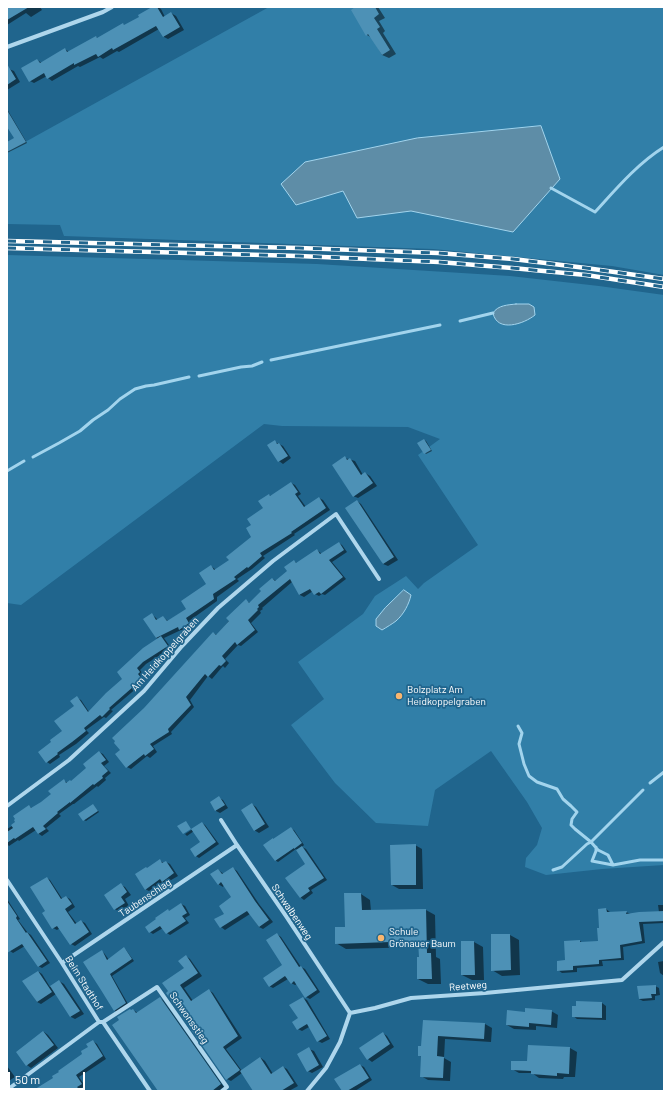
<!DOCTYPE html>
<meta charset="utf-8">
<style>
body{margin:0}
#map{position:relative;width:671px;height:1098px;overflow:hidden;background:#20658d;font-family:Barlow,sans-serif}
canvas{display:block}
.frame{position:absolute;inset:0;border:8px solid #fff;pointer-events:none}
.scale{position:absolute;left:8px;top:1072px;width:77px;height:18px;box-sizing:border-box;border:2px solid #fff;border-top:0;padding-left:5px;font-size:12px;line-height:14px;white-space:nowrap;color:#fff;-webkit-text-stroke:3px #20658d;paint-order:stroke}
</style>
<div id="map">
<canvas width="671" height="1098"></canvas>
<div class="frame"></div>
<div class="scale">50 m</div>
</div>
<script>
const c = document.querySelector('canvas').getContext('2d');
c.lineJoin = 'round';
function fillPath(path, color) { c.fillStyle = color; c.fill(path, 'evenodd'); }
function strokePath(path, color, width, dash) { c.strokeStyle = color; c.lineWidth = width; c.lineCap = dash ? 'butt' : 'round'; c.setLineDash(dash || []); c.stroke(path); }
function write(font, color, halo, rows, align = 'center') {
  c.font = font + ' Barlow,sans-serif'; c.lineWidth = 3.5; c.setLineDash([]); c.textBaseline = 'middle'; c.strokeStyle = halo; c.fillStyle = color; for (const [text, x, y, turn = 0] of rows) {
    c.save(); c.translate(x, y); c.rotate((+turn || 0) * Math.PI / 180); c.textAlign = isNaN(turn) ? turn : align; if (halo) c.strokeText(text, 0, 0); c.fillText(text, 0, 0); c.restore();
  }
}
fillPath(new Path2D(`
 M269,7H664V275L612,266L433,249L64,236L60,225L7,224V152Z
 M7,255L317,264L510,276L599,286L664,295V865L602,869L546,875L525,867L526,858L537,845L542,828L527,802L491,751L435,790L428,826L376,823L335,783L291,725L324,699L298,662L363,614L375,596L406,576L418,589L424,583L478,545L418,455L440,439L408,427L282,426L264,424L21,605L7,603Z`), '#317fa8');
const water = new Path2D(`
 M541,126L560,179L513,232L411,211L357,218L343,191L296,205L281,184L305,162L417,138Z
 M516,304H529L534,307L535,315C524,324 497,333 493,313C498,305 508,305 516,304Z
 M404,590L411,595C409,604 404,614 396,621C392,624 387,627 382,630L376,626V619L385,608Z`);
fillPath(water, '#5e8da7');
strokePath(water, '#a2d4ed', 1);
fillPath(new Path2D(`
 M7,7H40L42,10L31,17L26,13L7,25Z
 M154,7H158L161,9L165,17L171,13L176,16L184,30L168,39L164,37L159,29L119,52L117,51L103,59L100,57L80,67L78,66L52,81L48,78L47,76L34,83L30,81L37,60L42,63L65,49L69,52L96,37L99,39L123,24L125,26L141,17Z
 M357,7H378L385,18L379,21L385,31L383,33L396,54L389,58L382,55L372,38L367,35Z
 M9,69L14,71L20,82L7,90V70Z
 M7,109L27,143L7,153V143L15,139L7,125Z
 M424,440L426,441L432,451L426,454L425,453Z
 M275,442L283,446L291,458L283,464L279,461Z
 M345,458L355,461L363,475L365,473L370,476L377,486L358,498L353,496Z
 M291,483L295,485L301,494L298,496L306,507L319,498L323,500L330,510L294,534L295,535L263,556L265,558L252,569L237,579L239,581L217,597V601L189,621L192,625L184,631L181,630L164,638L171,648L146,664L140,670L143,674L140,676L145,681L111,710L113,711L106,718L104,717L86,730L89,733L76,744L59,755L60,757L50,764L47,762L75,706L77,698L81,700L89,712L124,679L158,639L156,638L152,615L155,617L158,620L163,617L168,621L187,609L208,584L211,566L216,570L230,561L253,537V525L264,508L269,495L271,496Z
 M357,501L361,504L398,560L388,566L383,564Z
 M339,543L342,545L347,552L332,562L346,579L325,595L322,594L319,596L315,594L313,591L304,597L300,595L292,582L262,608L263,609L260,611L261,613L251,623L258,632L241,646L238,645L225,659L229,663L225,668L223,666L212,679L208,676L190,700L194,707L171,732L172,734L153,746L157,752L150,758L147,756L131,769L127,767L122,750L145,708L213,633L217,635L246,601L250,603L273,579L276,581L288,571L294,561L298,564L317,550L322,554Z
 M99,752L103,754L109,762L104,766L111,773L105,778L106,780L98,787L97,786L74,804H73L59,814L61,816L46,828L49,831L42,836L39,834L36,830L19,841L18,840L9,846L7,844V829L17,823L29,806L33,809L52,795L64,781L68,783L71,782L87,768Z
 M219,798L223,800L228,808L220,813L216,811L211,803Z
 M252,804L256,807L269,827L259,833L254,830Z
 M93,805L99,812L86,821L84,820Z
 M202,823L205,825L219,844L199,858L196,856L202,843L194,831L187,836L185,834Z
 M291,829L294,830L304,845L302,847L306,849L327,880L311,890L313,893L304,900L300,897L307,864L296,849L278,862L275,860Z
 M415,845L422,849L423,889H399L392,885Z
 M160,861L164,863L166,862L170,864L178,876L166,883L163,882L149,891L145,889Z
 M233,868L237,871L259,904L273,922L263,929L259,927L250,914L225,930L221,927L232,898L224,885L223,887L218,884V870L224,874Z
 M47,878L50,880L63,900L66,897L70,899L75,907L68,912L77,924L81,921L85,923L92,934L75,946L71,944L60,928L57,930L53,928L47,911Z
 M121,885L125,887L131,895L125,899L129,906L119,912L115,909Z
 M345,894H361L370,900L371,911L426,910L435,915L436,957L440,959L441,984H428L418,979L420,958V947L346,949L336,943L346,928Z
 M7,899L20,919L18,920L28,933L31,935L50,963L42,968L38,966L25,946L13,953L10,951L7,947Z
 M181,904L185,906L190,915L185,918L189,923L170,935L167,933L163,928L153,934L150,932L146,927Z
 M658,905H664V923L643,924L645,943L623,947L624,960L602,961L603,966L577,968V972L562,973L558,970L580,941L583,943L599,942L600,929L606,909L610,912V913L626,912L631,914L659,912Z
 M277,934L281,937L301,967L305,969L320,992L310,999L306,997L297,984L295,985L291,983L288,979L273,988L269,986L284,965Z
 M510,935L519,940L520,975L502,976L492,970Z
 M474,942L483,947L484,980H472L462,975Z
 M124,949L126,950L134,961L112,976L128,1004L117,1012L114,1010L102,952L104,953L109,960Z
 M186,956L190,959L202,976L184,988L193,1001L209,990L213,993L242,1038L226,1049L242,1071L261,1058L265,1061L273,1074L283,1067L287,1069L298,1086L289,1091H254L242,1073L231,1081L227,1079L167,993L185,968Z
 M664,961V976L660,973L658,962Z
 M39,972L42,974L50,987L59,981L64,984L84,1014L75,1019L71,1017L56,994L41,1004L37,1002L24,981Z
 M655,986L659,988L660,995L655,996V1000L643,1001L639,999Z
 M160,998L163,1000L224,1087L218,1091H159L132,1011L133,1010L138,1013Z
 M303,998L307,1000L330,1039L322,1043L318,1041L309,1027L302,1031L298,1029Z
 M577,1002L602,1003L606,1006V1020L577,1019L573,1016L577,1008Z
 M551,1011L558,1015L557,1028L536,1026V1030L514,1029L507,1025L526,1013Z
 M424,1021L485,1024L492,1028L491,1042L445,1039L444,1058L451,1062L450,1081L428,1080L421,1076L422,1057L419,1055L422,1047Z
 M44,1032L48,1035L58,1048L31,1068L27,1065Z
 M383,1033L387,1036L394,1047L372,1062L368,1059Z
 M93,1041L97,1044L106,1059L79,1077L85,1086L80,1089L81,1091H39L84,1054Z
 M529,1046L570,1048L577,1052L575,1077H564L563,1079L539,1078L532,1073H519L512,1069L528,1062Z
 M309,1049L314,1051L323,1067L312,1073L308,1071Z
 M360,1065L364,1067L372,1080L355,1091H343Z
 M7,1066L15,1077L7,1082Z`), '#0007');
strokePath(new Path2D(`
 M551,188L595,212C616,189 637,164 664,147
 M460,321L493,313
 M271,360L440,325
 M199,376L241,367L252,366L262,362
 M33,457L59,443L80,431L93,420L108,410L120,399L135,389L146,386L154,385L189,377
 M7,471L24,461
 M518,726L522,733L519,744L524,764L529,776L537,782L557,789L563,799L571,806L577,812L572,819L571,825L575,829L591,842L598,850L608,855L613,865
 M650,783L664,772
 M596,847V851L592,861L613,865L640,860H664
 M553,870L562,867L587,844L591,842L643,790`), '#a2d4ed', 3);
fillPath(new Path2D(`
 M7,7H29L7,20Z
 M152,7H157L163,17L171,12L180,27L163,37L156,26L113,50L112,48L98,57L96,54L74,65V63L47,79L44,73L29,82L21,68L37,59L40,63L65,48L67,52L96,36L97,38L123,23L124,25L139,17L138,15Z
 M355,7H375L379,14L374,18L380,27L377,29L390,50L382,55L368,34L366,36L351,10Z
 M7,64L16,79L7,85Z
 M7,110L26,142L7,152V142L14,138L7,127Z
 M424,439L431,450L424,454L417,443Z
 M275,440L277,444L279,443L288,456L278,462L267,445Z
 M345,456L347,460L350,458L361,475L365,472L373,483L353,497L332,465Z
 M291,482L298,492L295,494L304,507L319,497L326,508L291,532L292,533L260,553L262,556L248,568L247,567L234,577L236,579L213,594L214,599L186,618L189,623L179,630L178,627L156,638L143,619L152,613L156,620L163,616L167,621L186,609L181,601L206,584L199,573L211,565L214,570L229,560L226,557L251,537L246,528L251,525L247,519L263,508L258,501L269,494L270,496Z
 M357,500L394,557L383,564L345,508Z
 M339,542L344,550L329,560L343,577L321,594L319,592L314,595L310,589L299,595L290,579L258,605L259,607L257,609L258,610L248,620L255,630L237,645L235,642L222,656L226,661L221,666L219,665L208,677L205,674L186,697L191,705L168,729L169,732L150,744L154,749L145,756L144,754L126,768L115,754L120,750L114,743L115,741L112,738L144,708L213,632L216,635L229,621L226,618L246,599L249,603L261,591L259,589L272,578L275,581L287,571L284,567L294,560L296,563L317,549L320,554Z
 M161,636L168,646L143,662L137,668L140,672L138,674L142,679L109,708L110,709L102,717L100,715L84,728L86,731L72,742L57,753L58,754L46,763L38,752L51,742L50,740L62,731L54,721L74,706L70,701L77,696L88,712L106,693L122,679L117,672L143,648Z
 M99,751L106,760L101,763L108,771L102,776L103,778L94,785L93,784L70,803V802L57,812L58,813L43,826L46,829L38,834L33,827L15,839L14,838L7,843V832L13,828L11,825L15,822L14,820L15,819L13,816L29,805L31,808L41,802L51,794L48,791L64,779L66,783L70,780L71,781L86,768L83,764Z
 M219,796L225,805L215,811L210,802Z
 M252,803L265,824L254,831L241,810Z
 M93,804L98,811L83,821L78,814Z
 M186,821L191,829L202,822L216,842L195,857L190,849L200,842L191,829L183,834L177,826Z
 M291,827L302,843L294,849V848L275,861L263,845L273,838V839Z
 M416,844V885H391L390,845Z
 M302,846L324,878L308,888L310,891L300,898L285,878L305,864L296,850Z
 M160,859L162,863L166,861L174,873L162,882L160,879L145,890L135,874L146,867L147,868Z
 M233,867L255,901L269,920L259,927L247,911L220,928L214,919L224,914L219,906L231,897L221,882L218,885L210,874L218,869L222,874Z
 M47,877L61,899L66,896L72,904L65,909L75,924L81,920L89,932L70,945L57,926L52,929L42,913L45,911L30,887Z
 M121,883L127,892L121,897L125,903L114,910L104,895Z
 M344,893H361L362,910L426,909L427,953H431L432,979H417V957H419L418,941L335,944V927H345Z
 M7,901L17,916L16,918L26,933L27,932L47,961L38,967L22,944L7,953Z
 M181,903L187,913L182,916L186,921L166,934L160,926L149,933L145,927L156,919L155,918L168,909L169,911Z
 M606,908L607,912L627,911L626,914L639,912L664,911V921L639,922L642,941L620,945L621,958L599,960V964L573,966V970L557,971V961L565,960L564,941L580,940V942L598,941L597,928H599L598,909Z
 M277,933L299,967L301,966L317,990L305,998L294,981L291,984L285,976L269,987L263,978L282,965L266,940Z
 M491,934H510L511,970L491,971Z
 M461,941H474L475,975H461Z
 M124,947L132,959L110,974L126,1003L114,1011L101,990L83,962L102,950L107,960Z
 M186,955L198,973L180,985L191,1001L209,989L238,1036L223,1047L240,1070L226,1080L166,993L168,991L162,983L184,968L178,961Z
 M38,971L52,992L37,1002L22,981Z
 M59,980L80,1011L70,1017L50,986Z
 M656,985V994H651L652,998L639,999L637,986Z
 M160,997L221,1084L212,1091H158L112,1025L119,1020L117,1017L130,1009L131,1010L133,1009L136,1013Z
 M303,997L327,1036L317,1042L307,1024L297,1030L292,1022L298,1018L289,1005Z
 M576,1001L602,1002V1018L572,1017V1006H576Z
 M525,1008L552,1010L551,1025L529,1023V1027L506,1025L507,1010L525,1012Z
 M423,1020L485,1023L484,1039L438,1036L437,1056L444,1057L443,1078L420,1077L421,1056H418V1046H421Z
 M43,1031L54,1045L26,1066L16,1052Z
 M383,1032L390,1044L367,1060L359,1048Z
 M93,1040L103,1056L76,1075L82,1084L77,1087L78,1088L73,1091H32L53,1078L52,1076L59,1072L58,1071L82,1054L81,1051L88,1047L86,1044Z
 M528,1045L570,1047L569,1074L557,1073V1076L531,1074V1071L511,1070V1061H527Z
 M309,1047L319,1065L307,1072L297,1054Z
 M260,1057L271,1074L283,1066L294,1083L281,1091H253L240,1071Z
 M360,1064L369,1078L347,1091H342L334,1079Z`), '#4d91b6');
strokePath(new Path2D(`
 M7,47L103,12L112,7
 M7,806L69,760L144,691L182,646L218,608L273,561L336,514L379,579
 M221,820L237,845L286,916L350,1013
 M7,880L62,963L99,1022H103L150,1091
 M62,963L237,845
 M103,1022L157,987L227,1087L222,1091
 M7,1090L99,1022
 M307,1091L326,1068L340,1042L350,1013L375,1008L411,998L485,993L622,980L664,942`), '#aed6ec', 4);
const rail = new Path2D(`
 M7,241L299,248L438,253L513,259L586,268L664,279
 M7,248L299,256L439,262L512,268L586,275L664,287`);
strokePath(rail, '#fff', 4.5);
strokePath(rail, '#20658d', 3, [9]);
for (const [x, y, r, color] of [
 [399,696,4,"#f9b66f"],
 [381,938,4,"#f9b66f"]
]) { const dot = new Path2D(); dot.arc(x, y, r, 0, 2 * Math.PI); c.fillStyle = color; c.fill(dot); strokePath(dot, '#20658d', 1.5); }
write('10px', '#fff', '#20658d', [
 ["Am Heidkoppelgraben",165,654,-48],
 ["Taubenschlag",145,898,-34],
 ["Schwalbenweg",292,912,56],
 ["Beim Stadthof",84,983,58],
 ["Reetweg",468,986,-4],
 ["Schwonsstieg",189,1018,55]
]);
write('10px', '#fff', '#20658d', [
 ["Bolzplatz Am",407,690],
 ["Heidkoppelgraben",407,702],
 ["Schule",389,932],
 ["Grönauer Baum",389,944]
], 'left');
</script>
